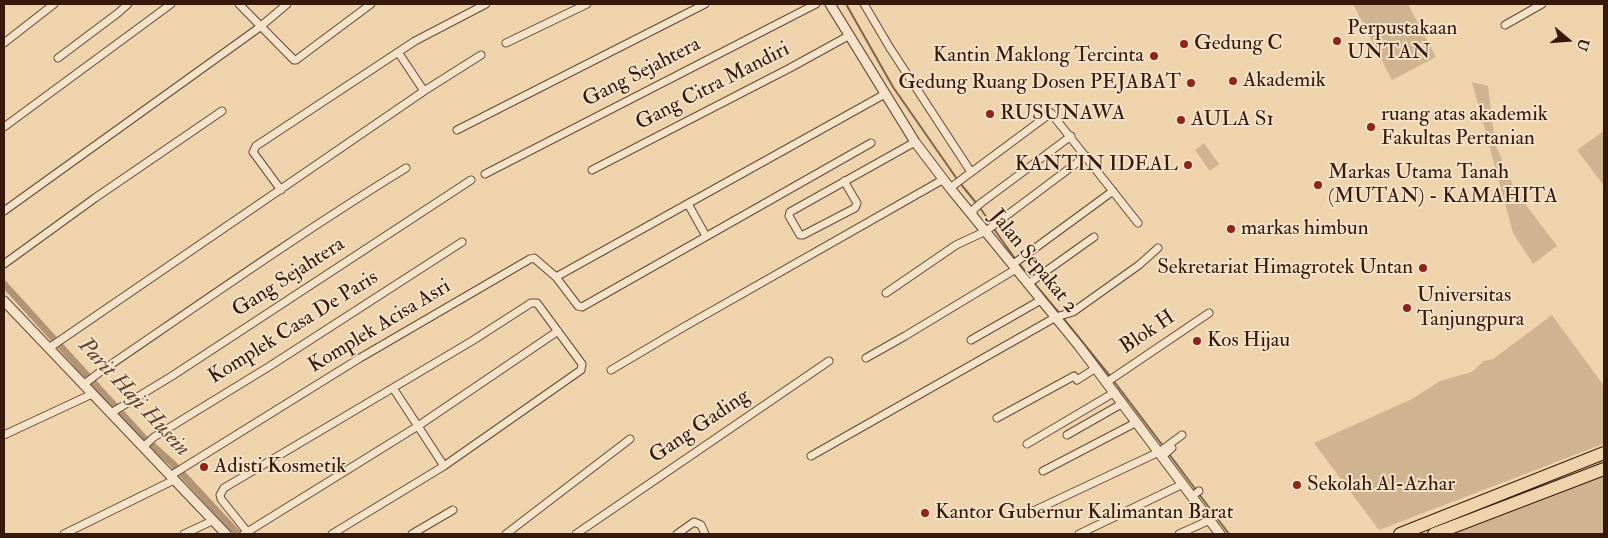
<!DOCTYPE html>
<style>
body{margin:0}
#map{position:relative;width:1608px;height:538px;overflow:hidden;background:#efd3ac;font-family:"IM FELL Double Pica",serif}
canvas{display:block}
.frame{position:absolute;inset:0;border:5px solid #36190a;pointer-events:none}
.north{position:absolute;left:1543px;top:15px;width:50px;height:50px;-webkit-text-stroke:4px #f5e2c9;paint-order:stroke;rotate:108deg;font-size:14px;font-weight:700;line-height:20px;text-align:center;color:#36190a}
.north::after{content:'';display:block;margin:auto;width:18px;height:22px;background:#36190a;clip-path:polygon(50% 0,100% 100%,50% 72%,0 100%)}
</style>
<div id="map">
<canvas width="1608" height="538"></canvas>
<div class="frame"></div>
<div class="north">U</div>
</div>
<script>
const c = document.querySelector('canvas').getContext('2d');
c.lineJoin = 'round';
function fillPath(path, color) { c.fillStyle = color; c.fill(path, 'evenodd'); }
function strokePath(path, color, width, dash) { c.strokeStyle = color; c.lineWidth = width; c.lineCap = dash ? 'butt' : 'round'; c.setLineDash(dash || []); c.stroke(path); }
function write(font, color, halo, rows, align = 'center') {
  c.font = font + ' "IM FELL Double Pica",serif'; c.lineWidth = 4; c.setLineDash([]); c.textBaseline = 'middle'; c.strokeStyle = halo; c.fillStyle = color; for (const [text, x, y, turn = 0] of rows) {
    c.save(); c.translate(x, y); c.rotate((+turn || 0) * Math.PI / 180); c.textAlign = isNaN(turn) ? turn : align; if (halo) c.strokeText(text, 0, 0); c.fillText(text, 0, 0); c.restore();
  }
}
fillPath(new Path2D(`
 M1353,4H1408L1436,57L1392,80Z
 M1472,82L1488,86L1495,144L1516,192L1557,246L1533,264L1513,233Z
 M1604,131V186L1577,150Z
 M1204,143L1219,164L1210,171L1195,150Z
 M1552,315L1604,386V446L1603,444L1379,530L1314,443L1412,399L1440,381L1472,372L1484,361L1493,359Z
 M1604,473V534H1452Z`), '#d0b390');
strokePath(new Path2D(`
 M846,4L893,87L957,179
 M960,183L977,204
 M980,208L992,225
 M994,229L1016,260
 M1019,263L1031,279
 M1034,283L1060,314
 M1063,318L1110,376
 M1113,380L1163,446
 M1169,454L1196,490
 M1199,494L1229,534`), '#7f634a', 2);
strokePath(new Path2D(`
 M4,284L143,437L172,463L238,534`), '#b09475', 7);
const minor = new Path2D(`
 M239,4L294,60H296L371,4
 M864,4L890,48L971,172
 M1505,25L1542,4
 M4,43L54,4
 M506,43L587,4
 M398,52L424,91
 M58,58L118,13L128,4
 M4,127L171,4
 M457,130L705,4
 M592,170L790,68L850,35
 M485,174L816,4
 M844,181L857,203L855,208L803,235H800L789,216L790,212L915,142
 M950,188L1051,113L1138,223
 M281,190L253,152L256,146L415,41L486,4
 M688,204L706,236
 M4,211L260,27L287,4
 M972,215L974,209L981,203L1071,136
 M4,264L95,198L222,111
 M1012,265L1113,191
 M556,277L885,94
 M1028,284L1094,237
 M886,293L956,245L986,231L1086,156
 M971,340L1041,300
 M49,348L424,91L481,55
 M866,358L905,336L1016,269
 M611,370L682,328L944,179
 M1107,382L1209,313
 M83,385L100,372C201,303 302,232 406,168
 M393,388L444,466
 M111,413L172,376L471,180
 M997,418L1074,376L1077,380L1096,368
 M4,435L92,394
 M1067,435L1123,403
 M1027,444L1115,392
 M143,447L154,437L270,366L462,242
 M811,456L1056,317L1073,312L1139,265L1158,248
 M1163,456L1172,448
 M1043,471L1137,422
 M170,476L360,358L530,259L534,258L556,277L578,306L582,307L871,143
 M1192,496L1199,491
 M1027,514L1159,452L1182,435
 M64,534L174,480
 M184,534L212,521
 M244,534L418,426L558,331
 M249,534L221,499L220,495L224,488L472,341L531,303H537L582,364L581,370L444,466L332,534
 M412,534L453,510
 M506,534L630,439
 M576,534L829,361
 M677,534L694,522L701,525L705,534
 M1079,534L1183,484
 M1179,534L1210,520`);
const tertiary = new Path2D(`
 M830,4L915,142L950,188L1079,346L1220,534
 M4,301L226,534`);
const trunk = new Path2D(`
 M1400,534L1604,453
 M1434,534L1604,469`);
strokePath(minor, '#644832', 9);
strokePath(tertiary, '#644832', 11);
strokePath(trunk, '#36190a', 14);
strokePath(minor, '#f5e2c9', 7);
strokePath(tertiary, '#f5e2c9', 9);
strokePath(trunk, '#efd3ac', 12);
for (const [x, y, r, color] of [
 [1337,41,5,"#8f2418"],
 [1184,44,5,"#8f2418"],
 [1154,56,5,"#8f2418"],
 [1233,81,5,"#8f2418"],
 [1191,83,5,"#8f2418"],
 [990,114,5,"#8f2418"],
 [1181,120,5,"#8f2418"],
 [1371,127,5,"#8f2418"],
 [1188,165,5,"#8f2418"],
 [1318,185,5,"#8f2418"],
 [1231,229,5,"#8f2418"],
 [1423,268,5,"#8f2418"],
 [1407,308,5,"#8f2418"],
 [1197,341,5,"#8f2418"],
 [204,467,5,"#8f2418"],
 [1297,485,5,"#8f2418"],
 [925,513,5,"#8f2418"]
]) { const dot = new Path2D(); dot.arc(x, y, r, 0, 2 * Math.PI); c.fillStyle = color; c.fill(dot); strokePath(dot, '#f5e2c9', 2); }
write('21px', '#36190a', '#f5e2c9', [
 ["Perpustakaan",1347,29],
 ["UNTAN",1347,53],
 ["Gedung C",1194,44],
 ["Kantin Maklong Tercinta",1144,56,"right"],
 ["Akademik",1243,81],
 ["Gedung Ruang Dosen PEJABAT",1181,83,"right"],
 ["RUSUNAWA",1000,114],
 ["ruang atas akademik",1381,115],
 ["Fakultas Pertanian",1381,139],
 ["AULA S1",1191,120],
 ["KANTIN IDEAL",1178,165,"right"],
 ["Markas Utama Tanah",1328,173],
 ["(MUTAN) - KAMAHITA",1328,197],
 ["markas himbun",1241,229],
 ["Sekretariat Himagrotek Untan",1413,268,"right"],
 ["Universitas",1417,296],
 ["Tanjungpura",1417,320],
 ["Kos Hijau",1207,341],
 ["Adisti Kosmetik",214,467],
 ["Sekolah Al-Azhar",1307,485],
 ["Kantor Gubernur Kalimantan Barat",935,513]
], 'left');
write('21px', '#36190a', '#f5e2c9', [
 ["Gang Sejahtera",642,73,-27],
 ["Gang Citra Mandiri",713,87,-27],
 ["Jalan Sepakat 2",1033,262,51],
 ["Gang Sejahtera",289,278,-33],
 ["Komplek Acisa Asri",380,327,-31],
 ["Komplek Casa De Paris",294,328,-32],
 ["Blok H",1148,333,-34],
 ["Gang Gading",700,427,-34]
]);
write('italic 22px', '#61442f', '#f5e2c9', [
 ["Parit Haji Husein",133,398,47]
]);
</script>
